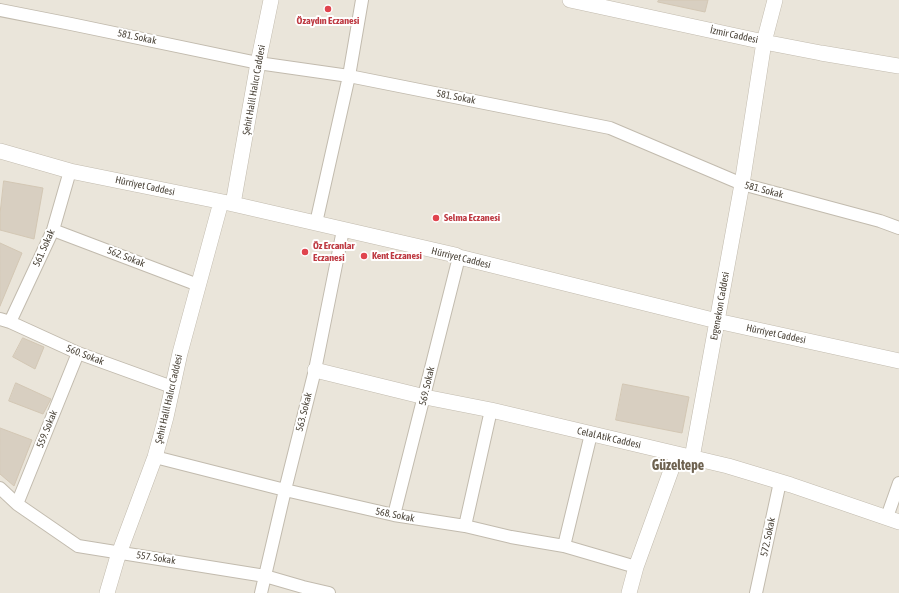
<!DOCTYPE html>
<meta charset="utf-8">
<style>
body{margin:0}
canvas{display:block;background:#f6f3ec}
</style>
<canvas width="899" height="593"></canvas>
<script>
const c = document.querySelector('canvas').getContext('2d');
c.lineJoin = 'round';
function fillPath(path, color) { c.fillStyle = color; c.fill(path, 'evenodd'); }
function strokePath(path, color, width, dash) { c.strokeStyle = color; c.lineWidth = width; c.lineCap = dash ? 'butt' : 'round'; c.setLineDash(dash || []); c.stroke(path); }
function write(font, color, halo, rows, align = 'center') {
  c.font = font + ' "Asap Condensed",sans-serif'; c.lineWidth = 4; c.setLineDash([]); c.textBaseline = 'middle'; c.strokeStyle = halo; c.fillStyle = color; for (const [text, x, y, turn = 0] of rows) {
    c.save(); c.translate(x, y); c.rotate((+turn || 0) * Math.PI / 180); c.textAlign = isNaN(turn) ? turn : align; if (halo) c.strokeText(text, 0, 0); c.fillText(text, 0, 0); c.restore();
  }
}
fillPath(new Path2D(`
 M0,0H899V593H0Z`), '#eae5da');
const building = new Path2D(`
 M659,0H708L705,12L658,2Z
 M4,181L43,188L34,239L0,230V214Z
 M0,243L22,253L0,306Z
 M23,338L44,347L35,369L13,357Z
 M16,383L51,399L43,414L9,401Z
 M623,384L689,397L682,433L616,420Z
 M0,428L32,440L14,486L0,474Z`);
fillPath(building, '#d8cfc1');
strokePath(building, '#d3c7b4', 1);
const minor = new Path2D(`
 M0,10L71,24L258,63L349,76L610,128L742,184L880,221L899,228
 M316,223L349,76L362,0
 M53,230L198,285
 M0,319L10,322L78,353L172,387
 M10,322L53,230L70,171
 M155,457L285,490L394,515L465,526L511,537L564,546L636,567
 M0,488L17,504L78,546L265,576L303,587L329,593
 M17,504L78,353
 M394,515C416,429 437,343 459,257
 M887,517L899,483
 M465,526L491,410
 M564,546L591,434
 M261,593L285,490L315,370L343,230
 M756,593L780,482`);
const tertiary = new Path2D(`
 M570,0L764,42L821,53L899,66
 M0,151L70,171L233,204L455,255L459,257L717,321L899,361
 M233,204L258,63L271,0
 M315,370L425,397L491,410L728,466L791,485L899,522
 M107,593L117,559L155,457L166,417L180,353L221,202
 M629,593L636,567L673,465L692,458L742,184L764,42L775,0`);
strokePath(minor, '#c2bbae', 14);
strokePath(tertiary, '#c2bbae', 16);
strokePath(minor, '#fff', 12);
strokePath(tertiary, '#fff', 15);
for (const [x, y, r, color] of [
 [328,9,4,"#e0444e"],
 [436,218,4,"#e0444e"],
 [305,252,4,"#e0444e"],
 [364,256,4,"#e0444e"]
]) { const dot = new Path2D(); dot.arc(x, y, r, 0, 2 * Math.PI); c.fillStyle = color; c.fill(dot); strokePath(dot, '#fff', 1.5); }
write('bold 10px', '#be3a42', '#fff', [
 ["Özaydın Eczanesi",328,21,"center"],
 ["Selma Eczanesi",444,218],
 ["Öz Ercanlar",313,246],
 ["Eczanesi",313,258],
 ["Kent Eczanesi",372,256]
], 'left');
write('10px', '#4b4439', '#fff', [
 ["İzmir Caddesi",734,35,12],
 ["581. Sokak",137,37,12],
 ["Şehit Halil Halıcı Caddesi",254,90,-80],
 ["581. Sokak",456,97,11],
 ["Hürriyet Caddesi",145,186,12],
 ["581. Sokak",764,190,15],
 ["561. Sokak",44,248,-66],
 ["562. Sokak",126,257,21],
 ["Hürriyet Caddesi",461,258,14],
 ["Ergenekon Caddesi",720,306,-80],
 ["Hürriyet Caddesi",776,334,12],
 ["560. Sokak",85,355,21],
 ["569. Sokak",427,386,-77],
 ["Şehit Halil Halıcı Caddesi",169,399,-77],
 ["563. Sokak",304,412,-76],
 ["559. Sokak",47,429,-68],
 ["Celal Atik Caddesi",609,438,13],
 ["568. Sokak",395,515,11],
 ["572. Sokak",768,537,-78],
 ["557. Sokak",156,558,9]
]);
write('bold 14px', '#6e6250', '#fff', [
 ["Güzeltepe",678,466]
]);
</script>
